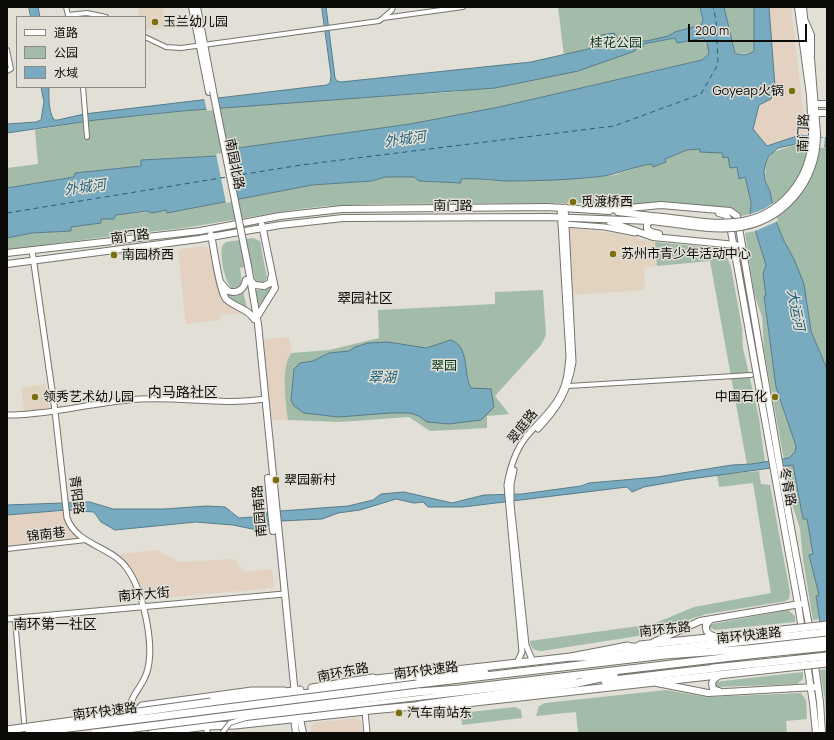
<!DOCTYPE html>
<meta charset="utf-8">
<style>
body{margin:0}
#map{position:relative;width:834px;height:740px;overflow:hidden;background:#e1dfd6;font-family:Manrope,"Noto Sans SC",sans-serif}
canvas{display:block}
.frame{position:absolute;inset:0;border:8px solid #0c0b08;pointer-events:none}
.legend{position:absolute;left:16px;top:16px;width:130px;height:72px;box-sizing:border-box;background:#e1dfd6;border:1px solid #8c8a84;margin:0;padding:5px 7px;list-style:none;font-size:12px;color:#0c0b08}
.legend li{display:flex;align-items:center;gap:8px;height:20px}
.legend b{width:20px;border:1px solid #8c8a84}
.scale{position:absolute;left:688px;top:24px;width:119px;height:18px;box-sizing:border-box;border:2px solid #0c0b08;border-top:0;padding-left:5px;font-size:12px;line-height:14px;white-space:nowrap;color:#0c0b08;-webkit-text-stroke:3px #e1dfd6;paint-order:stroke}
</style>
<div id="map">
<canvas width="834" height="740"></canvas>
<div class="frame"></div>
<ul class="legend">
<li><b style="height:5px;background:#fff"></b>道路</li>
<li><b style="height:11px;background:#a3bca9"></b>公园</li>
<li><b style="height:11px;background:#78abc0"></b>水域</li>
</ul>
<div class="scale">200 m</div>
</div>
<script>
const c = document.querySelector('canvas').getContext('2d');
c.lineJoin = 'round';
function fillPath(path, color) { c.fillStyle = color; c.fill(path, 'evenodd'); }
function strokePath(path, color, width, dash) { c.strokeStyle = color; c.lineWidth = width; c.lineCap = dash ? 'butt' : 'round'; c.setLineDash(dash || []); c.stroke(path); }
function write(font, color, halo, rows, align = 'center') {
  c.font = font + ' Manrope,"Noto Sans SC",sans-serif'; c.lineWidth = 3; c.setLineDash([]); c.textBaseline = 'middle'; c.strokeStyle = halo; c.fillStyle = color; for (const [text, x, y, turn = 0] of rows) {
    c.save(); c.translate(x, y); c.rotate((+turn || 0) * Math.PI / 180); c.textAlign = isNaN(turn) ? turn : align; if (halo) c.strokeText(text, 0, 0); c.fillText(text, 0, 0); c.restore();
  }
}
fillPath(new Path2D(`
 M769,7H791L806,132L767,146L753,129L759,105L771,99Z
 M203,246L207,247L211,253L222,297L225,302L243,313L220,315V320L186,324L178,252L181,249Z
 M289,337L292,353L287,407L288,420H272L263,339Z
 M64,511L67,527L81,540L7,548V515Z
 M156,550L179,562L234,559L245,572L272,569L274,588L150,599L145,596L135,574L120,554Z
 M357,718L361,721L363,733H311V727L314,723Z`), '#e3d2c1');
fillPath(new Path2D(`
 M138,7H163L165,28L145,29V17H139Z
 M570,228L608,232L655,242L657,266L644,268L645,290L573,295L568,233Z
 M45,384L49,407L45,410L25,413L21,388Z`), '#e1d3c0');
fillPath(new Path2D(`
 M558,7H700L709,54L706,58L702,60L499,107L410,124L239,148V151L217,156L142,160V166L75,173V177L7,188V168L38,164L35,130L96,120L244,105L455,92L579,52L564,56Z
 M724,7H754L755,42L753,53L736,54Z
 M800,143L827,146V369L811,331L794,259L784,241L775,219L770,191L765,181L766,162L773,152Z
 M695,149H700L701,152C708,151 716,150 722,153C743,163 753,193 750,214L738,217V213L735,212L653,204L610,206L580,203L377,204L326,206L293,210L184,228L120,235L7,250V238L32,233L71,231V227L101,223V219H114L116,215L166,210L167,213L312,185L372,181L385,177H414L419,181L461,183V179L482,178L483,180L507,181L596,177L615,175L643,165L666,161L665,159L687,150Z
 M755,231L766,265L763,274L766,296L764,297L776,387L796,446L793,465L803,519H807L813,554L810,555L819,596L816,597L819,619L813,620L803,560L800,529L792,504L764,350L762,317L754,293L745,233Z
 M253,238L260,241L267,278L264,282H258L255,279L252,266L240,268L242,283L238,287L232,288C224,281 220,256 222,246L226,242Z
 M655,242L715,248L725,252L731,267L742,328L743,348L759,418L765,462L747,465L710,261L657,266Z
 M270,286L271,287L266,298L258,306L256,290H264Z
 M543,290L546,335L541,345L495,396L509,414L487,416V428L430,431L409,417L340,422L288,420C286,404 280,364 292,353L329,350L379,338L378,310L495,304V292Z
 M243,292L247,308L235,302L227,294L237,296Z
 M759,471L761,484L770,485L790,592L789,599L786,601L707,614L693,618L657,633L542,651C535,651 530,648 530,641L653,624L694,607L771,593L753,483L719,487L717,475Z
 M788,610L795,616V622L715,630L709,627L712,624Z
 M827,669V733L825,701L820,670Z
 M803,672V679L797,684L718,687L715,686V682Z
 M666,690L707,697L801,693L806,700L807,719L786,721L787,733H578L576,712L536,716L539,706L545,703Z
 M515,707L521,710L522,718L462,725L461,713Z`), '#a3bca9');
const water = new Path2D(`
 M29,7H38L40,17H31Z
 M322,7H326L335,78L337,81L341,82L531,62L597,47L600,44L601,35L614,33L619,39L631,41H647L668,36L675,32L701,25L703,20L700,7H724L735,53C739,56 750,55 754,51V7H769L775,87L771,99L759,105L753,129L767,146L800,135L827,138V146L800,143L778,148L769,156L766,162L764,171L765,181L770,191L775,219L784,241L794,259L804,284L811,331L827,369V669L816,596L819,595L809,555L813,554L807,519H803L793,465L683,480L644,487L632,492L627,487L463,507H428L423,502L414,503L396,499L360,510L338,513L322,519L281,521L257,530L233,525L196,522L115,530L101,522L94,512L66,510L7,515V505L90,502L113,509H164L207,506L225,507L239,518L266,516L267,512L348,506L373,500L381,494L404,492L452,503L484,495L522,494L581,486L589,483L657,477L732,465L752,464L789,458L795,452L796,446L776,387L764,296H766L763,274L766,265L750,214L751,202L745,177L739,179L737,167L730,168L728,157L723,158L722,153L700,152V149L687,150L665,159L666,162L653,167L652,164C633,166 615,176 595,177C566,180 535,181 506,181C489,180 478,178 461,179V183L419,181L414,177H385L372,181L312,185L167,213L166,210L152,213L147,211L116,215L114,219H101V223L71,227V231L32,233L7,238V188L74,177L75,173L141,166V160L217,156L238,151V148L410,124L499,107L702,60L709,54L707,42L703,38L677,43L675,38L643,44V47L635,49V51L578,71L495,88L182,111L96,120L7,133V124L36,122L41,120L44,102L41,87H49C49,98 48,110 54,120H58L84,114L327,85L330,83L331,76Z
 M451,340C470,346 463,375 471,388L491,389L494,407L481,420L449,424L427,422L419,416L410,413H390L338,417L304,413L294,406L291,400L294,369L300,363L313,361L329,353L349,351L355,347L368,343L388,342L426,348Z`);
fillPath(water, '#78abc0');
strokePath(water, '#587b89', 1);
fillPath(new Path2D(`
 M217,96L220,109L207,111L204,98Z
 M825,137L824,148L807,146V141Z
 M228,152L238,201L226,203L216,154Z
 M773,203L778,221L753,232L748,215L764,209Z`), '#e1dfd6');
strokePath(new Path2D(`
 M233,176L301,165L614,126L701,94L718,64L716,20L713,7
 M7,213L227,177`), '#1f5f76', 1, [5, 4]);
const minor = new Path2D(`
 M66,7L68,15L87,13L106,17
 M384,17L392,10L393,7
 M145,37L166,47L181,48L379,21L383,18L463,7
 M7,50L11,69L7,71
 M83,87L87,137
 M568,386L751,375
 M7,549L86,540
 M15,619L25,733
 M418,698L575,680`);
const tertiary = new Path2D(`
 M565,224L605,227L635,233
 M32,250L55,411L67,518C77,546 113,546 128,570C143,592 154,642 148,668C145,683 137,688 132,700C128,708 133,722 134,730
 M7,415C48,415 87,404 128,400C174,395 219,406 265,399
 M538,429C558,408 568,392 573,362L565,207
 M514,470L511,484V504L526,645L533,662
 M7,619L284,594
 M517,663L522,652L507,485C510,468 515,451 526,437C539,421 557,407 564,386C568,376 568,365 569,356L560,207
 M365,711L367,733
 M207,733V726`);
const secondary = new Path2D(`
 M192,7L209,92
 M197,7L213,91
 M798,7L810,95L812,134
 M803,7L807,47L811,58L817,134
 M805,21L811,35V55
 M813,104H827
 M813,113H827
 M607,210L661,205L730,211L737,216L780,468L810,631
 M618,212L652,216
 M719,213L726,215L729,220L798,604L813,703L816,733
 M652,221L647,223V229L651,232L659,234
 M610,222L653,237L736,245
 M211,235C214,248 219,290 226,299C234,307 249,309 254,319
 M7,253L200,231L280,216L342,209L547,207L609,211
 M7,264L199,239L280,225L343,218L547,217L652,221
 M248,266L258,324L295,695L303,733
 M250,280L255,285L264,286L270,283L272,275
 M222,284L228,291C237,294 244,290 246,280
 M257,317L275,288L262,225
 M268,478L273,531
 M711,619L706,625C705,632 709,635 716,637
 M654,642L700,621L800,604
 M812,644L820,702L822,733
 M657,683L708,693L815,687
 M719,691L713,689L712,683L714,679L720,675
 M291,695L296,733`);
const primary = new Path2D(`
 M640,645L746,634
 M367,680L571,657L628,646
 M435,705H448L763,670
 M318,711H343
 M360,711L425,705
 M144,715L300,694
 M133,716L142,706L252,691H284`);
const trunk = new Path2D(`
 M711,645L747,641
 M622,647H650
 M571,657H598L714,644
 M713,668L762,663
 M605,681L717,668
 M417,684L665,655L748,649
 M312,688L373,678
 M418,692L459,689L749,655
 M295,695C358,687 421,673 485,673
 M211,702L300,690
 M419,705L573,684L614,675
 M152,733L207,726L235,725L365,711`);
strokePath(minor, '#76746c', 6);
strokePath(tertiary, '#76746c', 7);
strokePath(secondary, '#76746c', 8);
strokePath(primary, '#76746c', 9);
strokePath(trunk, '#76746c', 9);
strokePath(minor, '#fff', 4);
strokePath(tertiary, '#fff', 5);
strokePath(secondary, '#fff', 6);
strokePath(primary, '#fff', 7);
strokePath(trunk, '#fff', 7);
const minorBridge = new Path2D(`
 M222,733L230,723L246,718L418,698`);
const secondaryBridge = new Path2D(`
 M213,91L248,266
 M652,216C679,218 708,225 735,222C781,218 812,178 812,134
 M652,221C678,224 707,230 734,228C783,223 817,182 817,134`);
const primaryBridge = new Path2D(`
 M746,634L827,625
 M763,670L827,663`);
const trunkBridge = new Path2D(`
 M747,641L827,632
 M748,649L827,640
 M749,655L827,647
 M762,663L827,656
 M7,730L211,702
 M29,733L417,684
 M95,733L418,692`);
strokePath(minorBridge, '#76746c', 6, []);
strokePath(secondaryBridge, '#76746c', 8, []);
strokePath(primaryBridge, '#76746c', 9, []);
strokePath(trunkBridge, '#76746c', 9, []);
strokePath(minorBridge, '#fff', 4);
strokePath(secondaryBridge, '#fff', 6);
strokePath(primaryBridge, '#fff', 7);
strokePath(trunkBridge, '#fff', 7);
for (const [x, y, r, color] of [
 [155,22,4,"#7a6f0c"],
 [792,91,4,"#7a6f0c"],
 [573,202,4,"#7a6f0c"],
 [613,254,4,"#7a6f0c"],
 [114,255,4,"#7a6f0c"],
 [35,397,4,"#7a6f0c"],
 [775,397,4,"#7a6f0c"],
 [276,480,4,"#7a6f0c"],
 [399,713,4,"#7a6f0c"]
]) { const dot = new Path2D(); dot.arc(x, y, r, 0, 2 * Math.PI); c.fillStyle = color; c.fill(dot); strokePath(dot, '#e1dfd6', 1.5); }
write('13px', '#0c0b08', '#e1dfd6', [
 ["玉兰幼儿园",163,22],
 ["Goyeap火锅",784,91,"right"],
 ["觅渡桥西",581,202],
 ["苏州市青少年活动中心",621,254],
 ["南园桥西",122,255],
 ["领秀艺术幼儿园",43,397],
 ["中国石化",767,397,"right"],
 ["翠园新村",284,480],
 ["汽车南站东",407,713]
], 'left');
write('13px', '#093a1c', '#e1dfd6', [
 ["桂花公园",616,43],
 ["翠园",444,366]
]);
write('13px', '#0c0b08', '#e1dfd6', [
 ["南门路",804,133,-88],
 ["南园北路",234,164,79],
 ["南门路",453,206],
 ["南门路",130,237,-7],
 ["翠庭路",523,427,-52],
 ["冬青路",787,487,79],
 ["青阳路",76,495,83],
 ["南园南路",260,511,-95],
 ["锦南巷",46,535,-7],
 ["南环大街",144,595,-5],
 ["南环东路",665,630,-6],
 ["南环快速路",749,636,-6],
 ["南环快速路",426,671,-7],
 ["南环东路",343,673,-11],
 ["南环快速路",105,712,-7]
]);
write('italic 14px', '#1f5f76', '#e1dfd6', [
 ["外城河",405,140,-8],
 ["外城河",85,188,-8],
 ["大运河",795,310,79],
 ["翠湖",382,378]
]);
write('14px', '#0c0b08', '#e1dfd6', [
 ["翠园社区",365,299],
 ["内马路社区",183,393],
 ["南环第一社区",55,625]
]);
</script>
